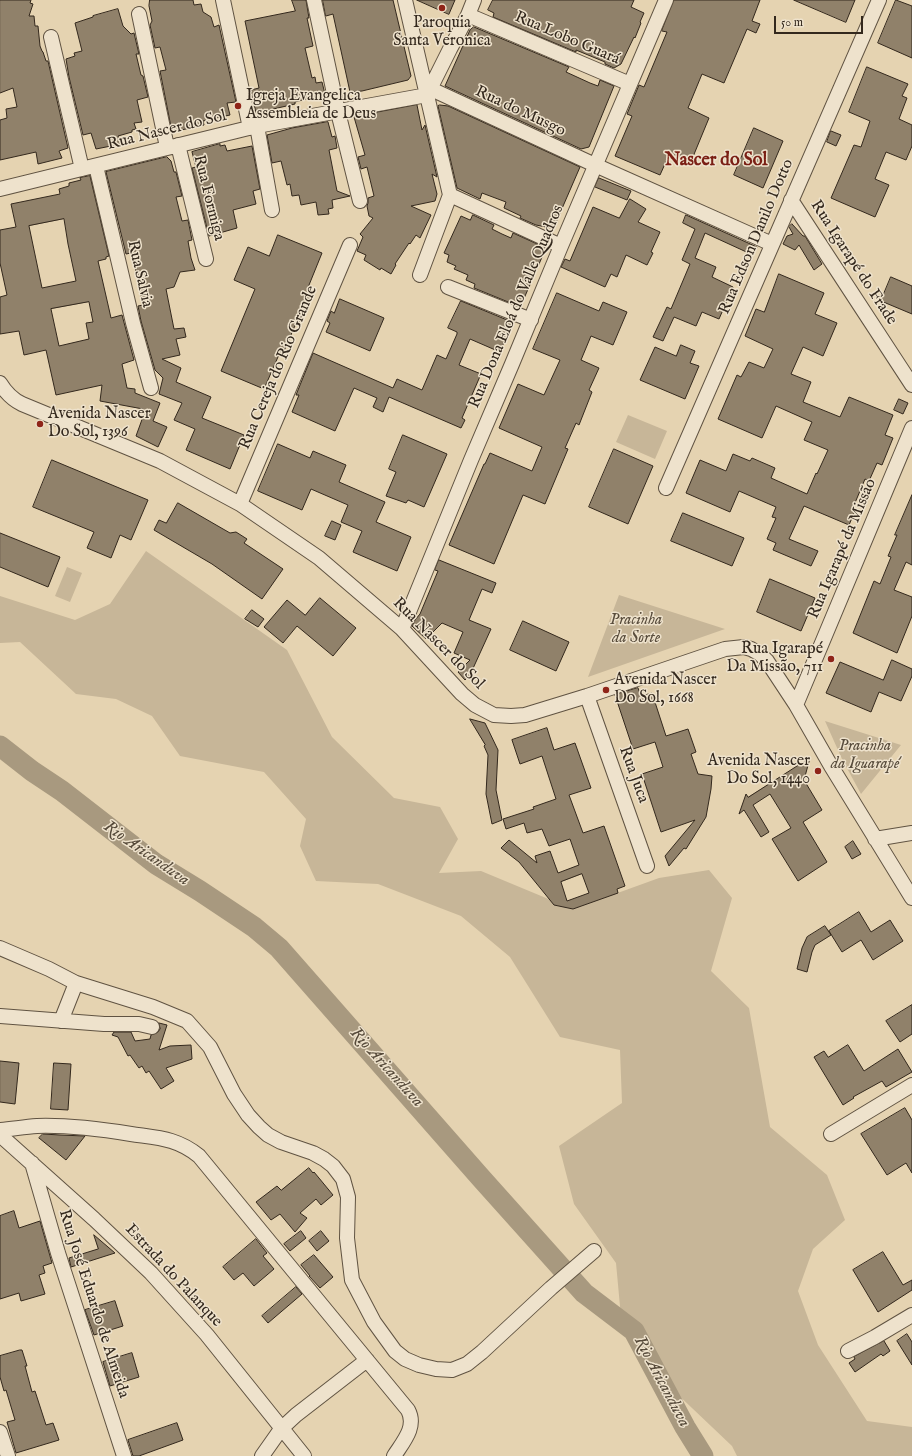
<!DOCTYPE html>
<meta charset="utf-8">
<style>
body{margin:0}
#map{position:relative;width:912px;height:1456px;overflow:hidden;background:#e5d3b1;font-family:"IM FELL English",serif}
canvas{display:block}
.scale{position:absolute;left:774px;top:16px;width:89px;height:18px;box-sizing:border-box;border:2px solid #33281d;border-top:0;padding-left:5px;font-size:12px;line-height:14px;white-space:nowrap;color:#33281d;-webkit-text-stroke:3px #eee2cc;paint-order:stroke}
</style>
<div id="map">
<canvas width="912" height="1456"></canvas>
<div class="scale">50 m</div>
</div>
<script>
const c = document.querySelector('canvas').getContext('2d');
c.lineJoin = 'round';
function fillPath(path, color) { c.fillStyle = color; c.fill(path, 'evenodd'); }
function strokePath(path, color, width, dash) { c.strokeStyle = color; c.lineWidth = width; c.lineCap = dash ? 'butt' : 'round'; c.setLineDash(dash || []); c.stroke(path); }
function write(font, color, halo, rows, align = 'center') {
  c.font = font + ' "IM FELL English",serif'; c.lineWidth = 3; c.setLineDash([]); c.textBaseline = 'middle'; c.strokeStyle = halo; c.fillStyle = color; for (const [text, x, y, turn = 0] of rows) {
    c.save(); c.translate(x, y); c.rotate((+turn || 0) * Math.PI / 180); c.textAlign = isNaN(turn) ? turn : align; if (halo) c.strokeText(text, 0, 0); c.fillText(text, 0, 0); c.restore();
  }
}
fillPath(new Path2D(`
 M628,415L667,431L655,459L616,442Z
 M146,551L287,650L332,737L394,798L440,807L458,839L439,873L481,871L558,903L579,907L659,878L709,870L732,898L711,971L749,1008L770,1127L827,1175L845,1220L813,1249L798,1291L818,1345L867,1421L912,1427V1456H737L732,1446L672,1389L621,1317L616,1263L574,1204L559,1146L622,1103L620,1050L560,1037L510,957L461,916L378,884L316,881L300,846L306,819L264,772L180,756L152,716L116,699L76,694L20,642L0,643V596L75,620L110,604Z
 M67,567L82,573L70,602L55,596Z
 M619,595L725,629L588,677Z
 M825,721L901,745L861,794L842,759Z`), '#c7b698');
strokePath(new Path2D(`
 M0,746L32,771L62,791L156,864L200,891L254,927L279,948L481,1178L584,1293L634,1331L685,1427L703,1456`), '#a8997f', 21);
const building = new Path2D(`
 M0,0H31L30,3L33,4L29,16H34L35,26H38L40,46L42,51L43,52L46,61H48L68,148L59,151L62,158L38,164L36,152L0,160V120L7,118L6,109L17,107L13,88L0,93Z
 M150,0H193L194,5L201,4L203,12L211,17L214,27L219,25L236,102L227,103L230,115L203,121L204,125L172,132L160,71L166,70L160,47L155,48L150,25L152,21L149,6Z
 M292,0H306L309,18H307L313,46L305,48L312,78L315,77L316,83L322,82L325,94L295,102V104L256,113L251,90L259,88L245,21L295,11Z
 M323,0H393L411,76L408,80L362,91L350,92L333,14L326,16Z
 M417,0H455L449,14Z
 M493,0H634L631,7L644,13L640,22L641,23L635,38L634,37L621,64L614,68L605,64V62L576,50V52L493,17L494,13L488,10Z
 M674,0H760L752,21L760,24L756,33L747,29L724,83L702,74L688,108L709,118L690,164L669,155L660,175L615,156L632,116L627,114L639,85L644,87L667,32L662,31Z
 M794,0H855L846,22Z
 M896,0L912,6V58L878,43Z
 M118,9L123,26L131,34L134,33L139,54H136L141,75L143,76L148,97L137,100L142,122L134,123L136,129L132,130V132L118,136L121,144L96,149L91,133L83,135L69,77L66,59L75,56L74,53L82,51L75,23L93,17V16Z
 M474,27L569,67L566,72L590,83L598,86L600,80L614,86L589,147L581,149L445,86L470,30Z
 M867,67L908,84L902,96L907,98L899,119L912,125V146L906,160L886,152L875,179L889,185L875,217L831,198L854,145L861,147L870,121L849,112Z
 M417,105L422,130L425,125L437,177L432,174L437,194L435,201L411,206L431,215L420,238L416,235L410,244L409,243L395,264L396,265L391,274L381,268L380,270L364,260L366,255L357,251L363,237L360,234L373,218L369,216L367,206L368,203V198L374,196L367,167L361,169L358,157L365,155L354,117Z
 M440,105L448,106L580,167L554,227L551,228L536,225L520,218L521,216L504,208L506,202L482,193L480,199L457,188L438,106Z
 M328,122L332,137L335,136L337,148L329,150L337,191L350,196L332,200L333,208L328,209L329,214L318,215L316,202L301,205L299,195L292,196L290,184L287,185L281,161L272,163L267,135L292,128Z
 M754,128L783,141L763,188L734,175Z
 M831,131L841,135L836,146L827,142Z
 M220,144V146L225,145L227,151L252,146L260,189L253,191L256,204L233,210L237,228L209,236L192,168L196,167L192,152Z
 M167,157L171,161L174,172H176L182,196L176,197L182,221L188,220L192,240L188,241L191,258L195,270L180,272L174,287L166,289L174,329L184,328L186,337L176,339L180,355L162,359L181,368L176,382L211,397L202,418L244,435L230,469L186,450L195,429L174,420L182,403L159,394L163,378L155,370L141,321L138,306L143,305L135,267L131,253L126,254L106,172Z
 M90,176L109,256L106,257V259L98,261L109,309L111,318L122,315L134,360L122,364L127,388L135,389V393L160,403L153,421L167,427L158,447L136,436L144,414L141,413L143,409L100,401L102,385L56,395L46,350L24,355L19,331L0,334V297L7,295L0,263V230L16,227L11,204L60,194L59,189L69,186V183L81,180L80,178ZM64,219L68,244L76,281L42,288L29,226ZM89,302L93,322L86,323L89,339L59,346L51,309Z
 M599,178L631,191L627,200L595,187Z
 M630,199L646,209L638,222L660,232L651,252L653,253L647,265L626,255L617,277L611,274L605,287L561,267L565,259L570,261L593,207L619,218Z
 M473,215L494,225L492,229L502,234L511,238L513,233L546,248L522,303L518,306L474,288L475,284L466,280L468,275L454,269L456,266L447,262L449,255L444,253L461,216L470,220Z
 M686,215L757,247L753,255L705,233L695,258L716,267L712,277L733,287L719,319L702,312L696,326L674,317L663,341L653,337L667,307L671,309L690,264L682,260L695,229L683,223Z
 M792,224L803,236H805L822,264L814,270L799,245L795,250L783,244L787,236L793,234L789,227Z
 M278,235L322,253L307,290L312,292L299,322L297,321L284,351L281,350L264,389L221,371L255,289L234,280L239,268L248,247L269,256Z
 M779,274L824,293L815,314L837,323L823,356L803,347L791,374L811,382L803,402L840,417L849,397L893,415L885,435L893,438L882,465L877,463L869,481L865,479L852,510L855,511L849,525L804,506L789,539L818,551L811,566L773,550L776,543L767,539L776,518L772,517L776,507L739,491L730,512L686,493L700,460L726,471L733,454L750,461L752,458L775,468L771,478L807,494L816,473L817,474L828,450L804,440L812,422L776,406L762,438L718,419L737,375L741,377L749,362L764,368L773,349L745,336L756,309L764,312Z
 M891,277L912,286V314L881,301Z
 M557,293L599,311L603,302L627,312L613,345L591,336L581,360L599,368L589,390L592,392L579,425L576,423L565,448L568,449L550,492L545,504L523,495L494,564L449,545L484,464H485L490,453L532,471L542,447L499,428L518,384L544,395L560,360L533,349Z
 M340,299L384,318L370,351L326,332L330,323L327,321L331,311L334,313Z
 M461,301L512,322L500,352L470,339L459,365L481,374L462,418L465,420L461,428L389,397L383,412L373,407L377,398L354,388L335,431L292,412L299,395H296L313,353L393,388L397,379L422,390L437,355L446,359L457,334V332L448,328Z
 M681,345L695,351L690,363L699,366L685,399L640,380L655,347L676,356Z
 M899,399L908,403L903,414L894,410Z
 M403,435L447,454L424,507L408,500L406,503L386,496L396,472L389,469Z
 M278,444L310,458L313,451L346,465L339,482L385,502L376,522L411,537L397,571L353,552L362,531L341,522L348,505L311,489L302,510L258,491Z
 M614,449L653,466L628,524L589,507Z
 M52,460L148,500L131,540L120,535L111,558L87,548L94,532L33,507Z
 M912,495V565L906,562L894,590L912,597V616L897,653L853,633L874,581L880,584L891,557L888,556L897,535H895Z
 M178,503L230,533L236,532L247,539L244,543L283,569L262,599L212,564L154,530L159,520L166,523Z
 M683,513L744,538L732,566L671,541Z
 M332,521L341,525L335,540L325,536Z
 M0,533L60,557L48,587L0,567Z
 M439,560L496,583L492,593L482,589L469,620L491,629L470,675L465,680L458,672L470,660L454,653L463,632L442,623L426,639L412,626L415,620L420,614L438,571L435,570Z
 M770,579L815,598L801,631L757,612Z
 M320,598L356,628L333,656L297,626L283,643L264,627L287,600L305,615Z
 M252,610L264,619L258,627L245,619Z
 M523,621L569,642L556,671L510,650Z
 M892,660L912,669V676L901,701L879,692L871,712L826,693L840,662L883,680Z
 M638,688L641,696L652,693L666,736L688,729L696,752L691,754L698,774L712,776L711,789L706,817L686,849L684,848L669,866L665,856L695,820L661,832L642,774L663,767L655,742L633,749L615,695Z
 M470,719L485,723L498,750L496,790L502,820L492,824L486,794L488,755L484,746L485,745Z
 M547,728L554,750L575,743L591,788L569,795L583,833L604,826L625,886L617,889L618,893L573,909L554,905L519,862L501,848L509,840L537,863L535,856L550,851L558,873L579,865L570,839L549,846L542,829L527,833L524,823L506,829L503,819L534,809L533,807L556,799L542,756L520,764L512,740ZM582,874L589,893L567,901L561,882Z
 M810,758L804,780L822,810L803,822L827,862L798,881L772,839L791,828L770,794L753,805L769,832L761,837L744,810L739,814L746,794L748,797Z
 M853,841L861,854L852,859L845,847Z
 M859,912L871,932L890,920L903,941L873,960L861,940L842,952L829,931Z
 M825,926L831,935L815,945L812,952L807,972L797,969L802,948L807,937Z
 M912,1005V1034L900,1042L886,1021Z
 M159,1023L167,1025L159,1050L170,1046L191,1045L192,1059L166,1068L174,1081L161,1089L149,1071L146,1073L142,1066L139,1068L130,1055L128,1056L118,1037L112,1035L114,1032H131L135,1041L150,1039L151,1035L158,1032L160,1029Z
 M848,1045L864,1071L898,1049L912,1072L886,1087L882,1081L853,1097L854,1098L843,1105L814,1057L824,1051L828,1057Z
 M0,1061L19,1063L15,1104L0,1102Z
 M54,1063L71,1064L68,1110L51,1109Z
 M905,1108L912,1120V1173L906,1163L887,1175L861,1134Z
 M43,1134L60,1135L85,1136L66,1160L39,1138Z
 M309,1168L313,1173L314,1172L333,1195L321,1205L316,1199L300,1213L307,1218L295,1232L280,1214L271,1220L256,1202L277,1186L281,1190Z
 M14,1211L19,1228L40,1221L52,1263L43,1266L45,1273L39,1275L45,1294L21,1301L19,1293L0,1299V1216Z
 M301,1231L306,1238L290,1251L284,1244Z
 M321,1231L329,1241L317,1251L309,1241Z
 M94,1235L115,1253L71,1267L69,1258L98,1249Z
 M256,1239L267,1253L263,1256L274,1269L254,1286L243,1273L234,1280L223,1267Z
 M883,1252L903,1285L912,1280V1290L878,1312L853,1270Z
 M314,1255L333,1277L320,1288L309,1276H310L301,1265Z
 M296,1287L302,1294L268,1323L262,1316Z
 M115,1301L123,1326L94,1335L85,1310Z
 M907,1334L912,1342V1365L897,1341Z
 M884,1341L890,1351L883,1356L881,1354L855,1372L849,1363L855,1359L854,1357Z
 M20,1350H22L27,1366H25L32,1392L35,1391L46,1425L53,1423L59,1440L16,1453L7,1422L15,1420L6,1390L4,1391L0,1377V1356Z
 M132,1353L139,1377L110,1386L103,1362Z
 M177,1423L183,1440L139,1456H133L128,1440Z`);
fillPath(building, '#90816a');
strokePath(building, '#33281d', 1);
const minor = new Path2D(`
 M223,0L250,128
 M314,0L338,112L360,201
 M405,0L450,195L420,275
 M139,14L167,147
 M468,15L630,84
 M51,37L82,169
 M431,89L595,165L772,244
 M257,126L272,210
 M178,145L206,259
 M96,166L133,323L151,388
 M0,189L257,126L427,95L450,49L468,15L474,0
 M450,195L561,246
 M791,200L912,385
 M448,287L531,320
 M0,383C6,393 12,399 22,404L160,461L240,504L319,558L402,629L462,694L475,705L494,715L511,716L525,715L587,696L725,649L744,647L751,649L760,654L767,661L796,705L831,766L912,898
 M666,488L879,0
 M240,504L350,245
 M402,629L471,460L512,364L561,246L666,0
 M587,696L647,866
 M796,705L912,428
 M875,839L912,833
 M0,948L49,969L76,983L153,1007L187,1021L210,1047L234,1094L248,1115L259,1127L268,1135L281,1142L313,1153L324,1159L333,1166L343,1179L348,1197L347,1238L352,1280L374,1322L395,1351L405,1359L419,1365L436,1369L452,1370L467,1364L482,1352L551,1288L594,1251
 M0,1016L104,1024H139L152,1027
 M61,1021L76,983
 M0,1130C12,1129 24,1127 37,1126C68,1125 100,1129 131,1134C158,1138 177,1138 199,1156L408,1410C417,1427 403,1442 394,1456
 M831,1134L912,1085
 M0,1135L94,1219L151,1273L207,1335L304,1456
 M32,1163L58,1253L124,1456
 M848,1351L875,1337L912,1315
 M0,1432L8,1456
 M262,1456L281,1429L296,1415L367,1360`);
strokePath(minor, '#605342', 16);
strokePath(minor, '#eee2cc', 14);
for (const [x, y, r, color] of [
 [442,8,4,"#8f2418"],
 [238,106,4,"#8f2418"],
 [40,424,4,"#8f2418"],
 [831,659,4,"#8f2418"],
 [606,690,4,"#8f2418"],
 [818,771,4,"#8f2418"]
]) { const dot = new Path2D(); dot.arc(x, y, r, 0, 2 * Math.PI); c.fillStyle = color; c.fill(dot); strokePath(dot, '#eee2cc', 1.5); }
write('16px', '#33281d', '#eee2cc', [
 ["Paroquia",442,24,"center"],
 ["Santa Veronica",442,42,"center"],
 ["Igreja Evangelica",246,97],
 ["Assembleia de Deus",246,115],
 ["Avenida Nascer",48,415],
 ["Do Sol, 1396",48,433],
 ["Rua Igarapé",823,650,"right"],
 ["Da Missão, 711",823,668,"right"],
 ["Avenida Nascer",614,681],
 ["Do Sol, 1668",614,699],
 ["Avenida Nascer",810,762,"right"],
 ["Do Sol, 1440",810,780,"right"]
], 'left');
write('16px', '#33281d', '#eee2cc', [
 ["Rua Lobo Guará",567,39,23],
 ["Rua do Musgo",520,112,25],
 ["Rua Nascer do Sol",167,131,-14],
 ["Rua Formiga",208,198,76],
 ["Rua Edson Danilo Dotto",757,237,-67],
 ["Rua Igarapé do Frade",853,263,57],
 ["Rua Salvia",139,274,77],
 ["Rua Dona Eloá do Valle Quadros",517,307,-67],
 ["Rua Cereja do Rio Grande",279,368,-67],
 ["Rua Igarapé da Missão",843,549,-67],
 ["Rua Nascer do Sol",438,644,45],
 ["Rua Juca",633,775,70],
 ["Estrada do Palanque",173,1276,47],
 ["Rua José Eduardo de Almeida",93,1304,72]
]);
write('italic 16px', '#584c3c', '#eee2cc', [
 ["Pracinha",636,621],
 ["da Sorte",636,639],
 ["Pracinha",865,747],
 ["da Iguarapé",865,765]
]);
write('italic 17px', '#564a3a', '#eee2cc', [
 ["Rio Aricanduva",146,854,35],
 ["Rio Aricanduva",386,1068,48],
 ["Rio Aricanduva",661,1382,62]
]);
write('bold 18px', '#7a1f14', '#eee2cc', [
 ["Nascer do Sol",716,161]
]);
</script>
